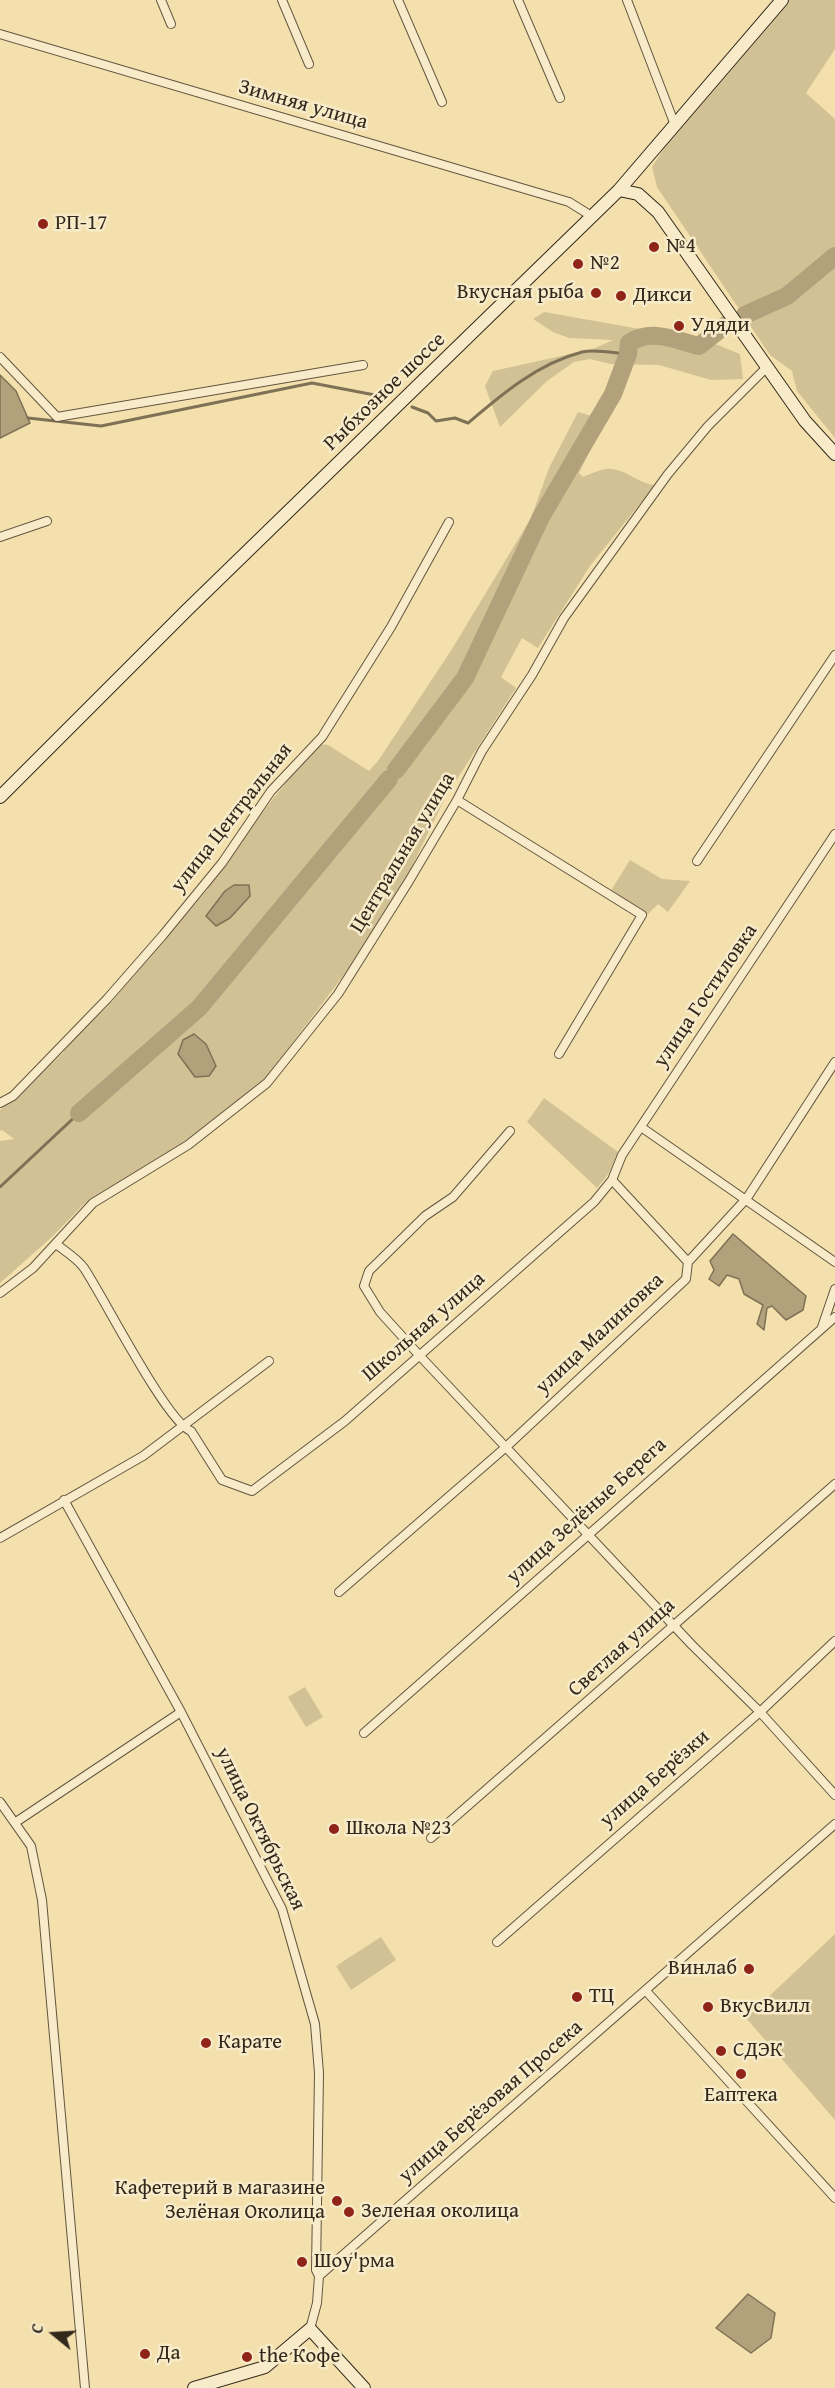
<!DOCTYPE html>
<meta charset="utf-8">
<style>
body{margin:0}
#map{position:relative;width:835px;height:2388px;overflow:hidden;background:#f3e0ac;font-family:"Gentium Book Plus",serif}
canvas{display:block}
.north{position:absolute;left:24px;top:2304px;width:60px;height:60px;-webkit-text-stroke:4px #f7ebc9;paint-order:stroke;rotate:288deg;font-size:16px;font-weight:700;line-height:24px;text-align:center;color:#33281c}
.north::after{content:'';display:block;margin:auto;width:21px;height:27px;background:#33281c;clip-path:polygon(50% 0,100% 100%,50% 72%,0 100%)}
</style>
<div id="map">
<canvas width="835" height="2388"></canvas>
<div class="north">С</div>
</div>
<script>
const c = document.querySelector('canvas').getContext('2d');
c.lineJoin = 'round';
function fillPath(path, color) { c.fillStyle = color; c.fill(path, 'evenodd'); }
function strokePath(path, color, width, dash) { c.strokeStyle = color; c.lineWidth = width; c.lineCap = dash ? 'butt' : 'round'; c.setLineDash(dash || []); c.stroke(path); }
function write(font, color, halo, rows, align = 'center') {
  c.font = font + ' "Gentium Book Plus",serif'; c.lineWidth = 5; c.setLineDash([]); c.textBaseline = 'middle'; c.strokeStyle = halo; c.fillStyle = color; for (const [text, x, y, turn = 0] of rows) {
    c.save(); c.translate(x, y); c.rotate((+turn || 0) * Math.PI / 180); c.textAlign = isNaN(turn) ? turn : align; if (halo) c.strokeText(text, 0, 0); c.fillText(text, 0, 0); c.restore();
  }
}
fillPath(new Path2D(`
 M788,0H835V49L806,93L835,119V438L797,391L792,371L770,355L657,187L652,167L666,145Z
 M544,312L708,341L740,354L743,379L711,380L659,365L611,364L590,359L574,362L547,381L500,427L485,386L493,371L593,349L613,340L569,338L553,332L533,319Z
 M578,412L605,420L579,473L583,477C590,474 599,470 606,469C625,467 637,484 655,485L590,566L538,648L522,638L501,677L516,688L446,796L400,891L365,947L262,1083L218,1121L84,1204L53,1236L0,1283V1141L14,1139L2,1130L0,1131V1110L64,1052V1047L108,1006L208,889L206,886C244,838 278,789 319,744L328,745L369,771L378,761L452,649L531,518L549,468Z
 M630,860L662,879L690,881L668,912L658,904L647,915L610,892Z
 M544,1098L618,1152L609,1173L597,1188L527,1122Z
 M305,1687L323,1717L306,1727L288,1697Z
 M835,1934V2120L746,2018Z
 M381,1937L396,1960L351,1990L336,1966Z`), '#d2c194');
const water = new Path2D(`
 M0,375L16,391L30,423L0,438Z
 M234,885H249L250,896L230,918L216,926L206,916L225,891Z
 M194,1034L206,1044L216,1066L209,1076L195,1077L178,1054L183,1040Z
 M733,1234L806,1296L803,1310L786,1320L772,1306L767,1308L764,1330L757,1324L763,1305L744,1294L739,1279L727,1275L719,1286L709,1279L714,1270L710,1261Z
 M748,2294L775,2313L771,2338L751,2353L716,2328Z`);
fillPath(water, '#b2a17b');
strokePath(water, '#7f7155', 1.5);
strokePath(new Path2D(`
 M412,407L428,413L436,421L455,418L468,423C502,394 537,364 582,352C595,349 614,353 628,354
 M28,418L101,426L312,383L375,395
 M0,1187L79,1113`), '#7f7155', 3);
strokePath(new Path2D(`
 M745,315L787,296L835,256
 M396,770L465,678L541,517L613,394L628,354L629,343C651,328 675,340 699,346L727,324
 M79,1113L199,1008L389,779`), '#b2a17b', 18);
const street = new Path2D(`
 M161,0L171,24
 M282,0L309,64
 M398,0L442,102
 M518,0L560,98
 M627,0L675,125
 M0,34L569,202L593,217
 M0,357L57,417L363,365
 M0,537L47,521
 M457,800L642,915L559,1054
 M697,861L835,655
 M0,1103L13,1096L107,999L163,935L222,863L271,791L322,737L391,627L449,522
 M641,1127L835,1262
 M510,1131L453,1197L425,1216L369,1271L364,1286L380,1312L419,1355L692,1645L760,1712L835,1795
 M612,1180L688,1262
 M56,1244C65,1251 78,1259 84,1268C103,1296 167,1423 191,1431L222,1480L252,1491L345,1421L594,1202L612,1180L622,1155L835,834
 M0,1293L33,1268L93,1203L188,1145L267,1083L338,994L409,881L457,800L482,751L532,675L564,618L668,474L708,426L768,366
 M822,1327L835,1289
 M64,1500L181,1712L282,1909L315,2024L319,2073L316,2270L319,2276
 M0,1538L143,1456L269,1361
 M339,1592L506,1447L686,1279L688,1262L747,1198L835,1062
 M364,1733L835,1317
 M0,1802L31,1846L42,1900L85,2388
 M16,1822L181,1712
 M431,1838L835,1484
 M497,1942L760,1712L835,1641
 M646,1991L835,2198
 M310,2329L317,2303L319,2276L835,1824`);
const secondary = new Path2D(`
 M619,190L638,194L658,212L805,421L835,454
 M0,797L187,610L619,190L782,0
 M194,2388L265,2367L310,2329L364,2388`);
strokePath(street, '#635640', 10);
strokePath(secondary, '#33281c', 14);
strokePath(street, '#f7ebc9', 8);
strokePath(secondary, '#f7ebc9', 12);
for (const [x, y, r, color] of [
 [43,224,6,"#8f2418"],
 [654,247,6,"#8f2418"],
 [578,264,6,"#8f2418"],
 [596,293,6,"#8f2418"],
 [621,296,6,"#8f2418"],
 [679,326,6,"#8f2418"],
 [334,1829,6,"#8f2418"],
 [749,1969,6,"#8f2418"],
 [577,1997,6,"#8f2418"],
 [708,2007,6,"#8f2418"],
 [206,2043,6,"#8f2418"],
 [721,2051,6,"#8f2418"],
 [741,2074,6,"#8f2418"],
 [337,2201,6,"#8f2418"],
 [349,2212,6,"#8f2418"],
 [302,2262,6,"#8f2418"],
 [145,2354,6,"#8f2418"],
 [247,2357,6,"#8f2418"]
]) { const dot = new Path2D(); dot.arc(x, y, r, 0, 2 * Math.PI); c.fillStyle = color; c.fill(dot); strokePath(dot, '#f7ebc9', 2); }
write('21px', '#33281c', '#f7ebc9', [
 ["Зимняя улица",303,105,16],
 ["Рыбхозное шоссе",385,392,-44],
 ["улица Центральная",232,818,-52],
 ["Центральная улица",403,853,-59],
 ["улица Гостиловка",706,996,-56],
 ["Школьная улица",424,1327,-41],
 ["улица Малиновка",600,1334,-43],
 ["улица Зелёные Берега",587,1511,-42],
 ["Светлая улица",622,1648,-42],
 ["улица Берёзки",655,1779,-41],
 ["улица Октябрьская",260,1829,64],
 ["улица Берёзовая Просека",491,2102,-41]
]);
write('21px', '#33281c', '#f7ebc9', [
 ["РП-17",55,224],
 ["№4",666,247],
 ["№2",590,264],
 ["Вкусная рыба",584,293,"right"],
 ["Дикси",633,296],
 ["Удяди",691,326],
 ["Школа №23",346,1829],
 ["Винлаб",737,1969,"right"],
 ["ТЦ",589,1997],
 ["ВкусВилл",720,2007],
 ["Карате",218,2043],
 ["СДЭК",733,2051],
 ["Еаптека",741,2096,"center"],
 ["Кафетерий в магазине",325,2189,"right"],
 ["Зелёная Околица",325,2213,"right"],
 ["Зеленая околица",361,2212],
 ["Шоу'рма",314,2262],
 ["Да",157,2354],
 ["the Кофе",259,2357]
], 'left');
</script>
